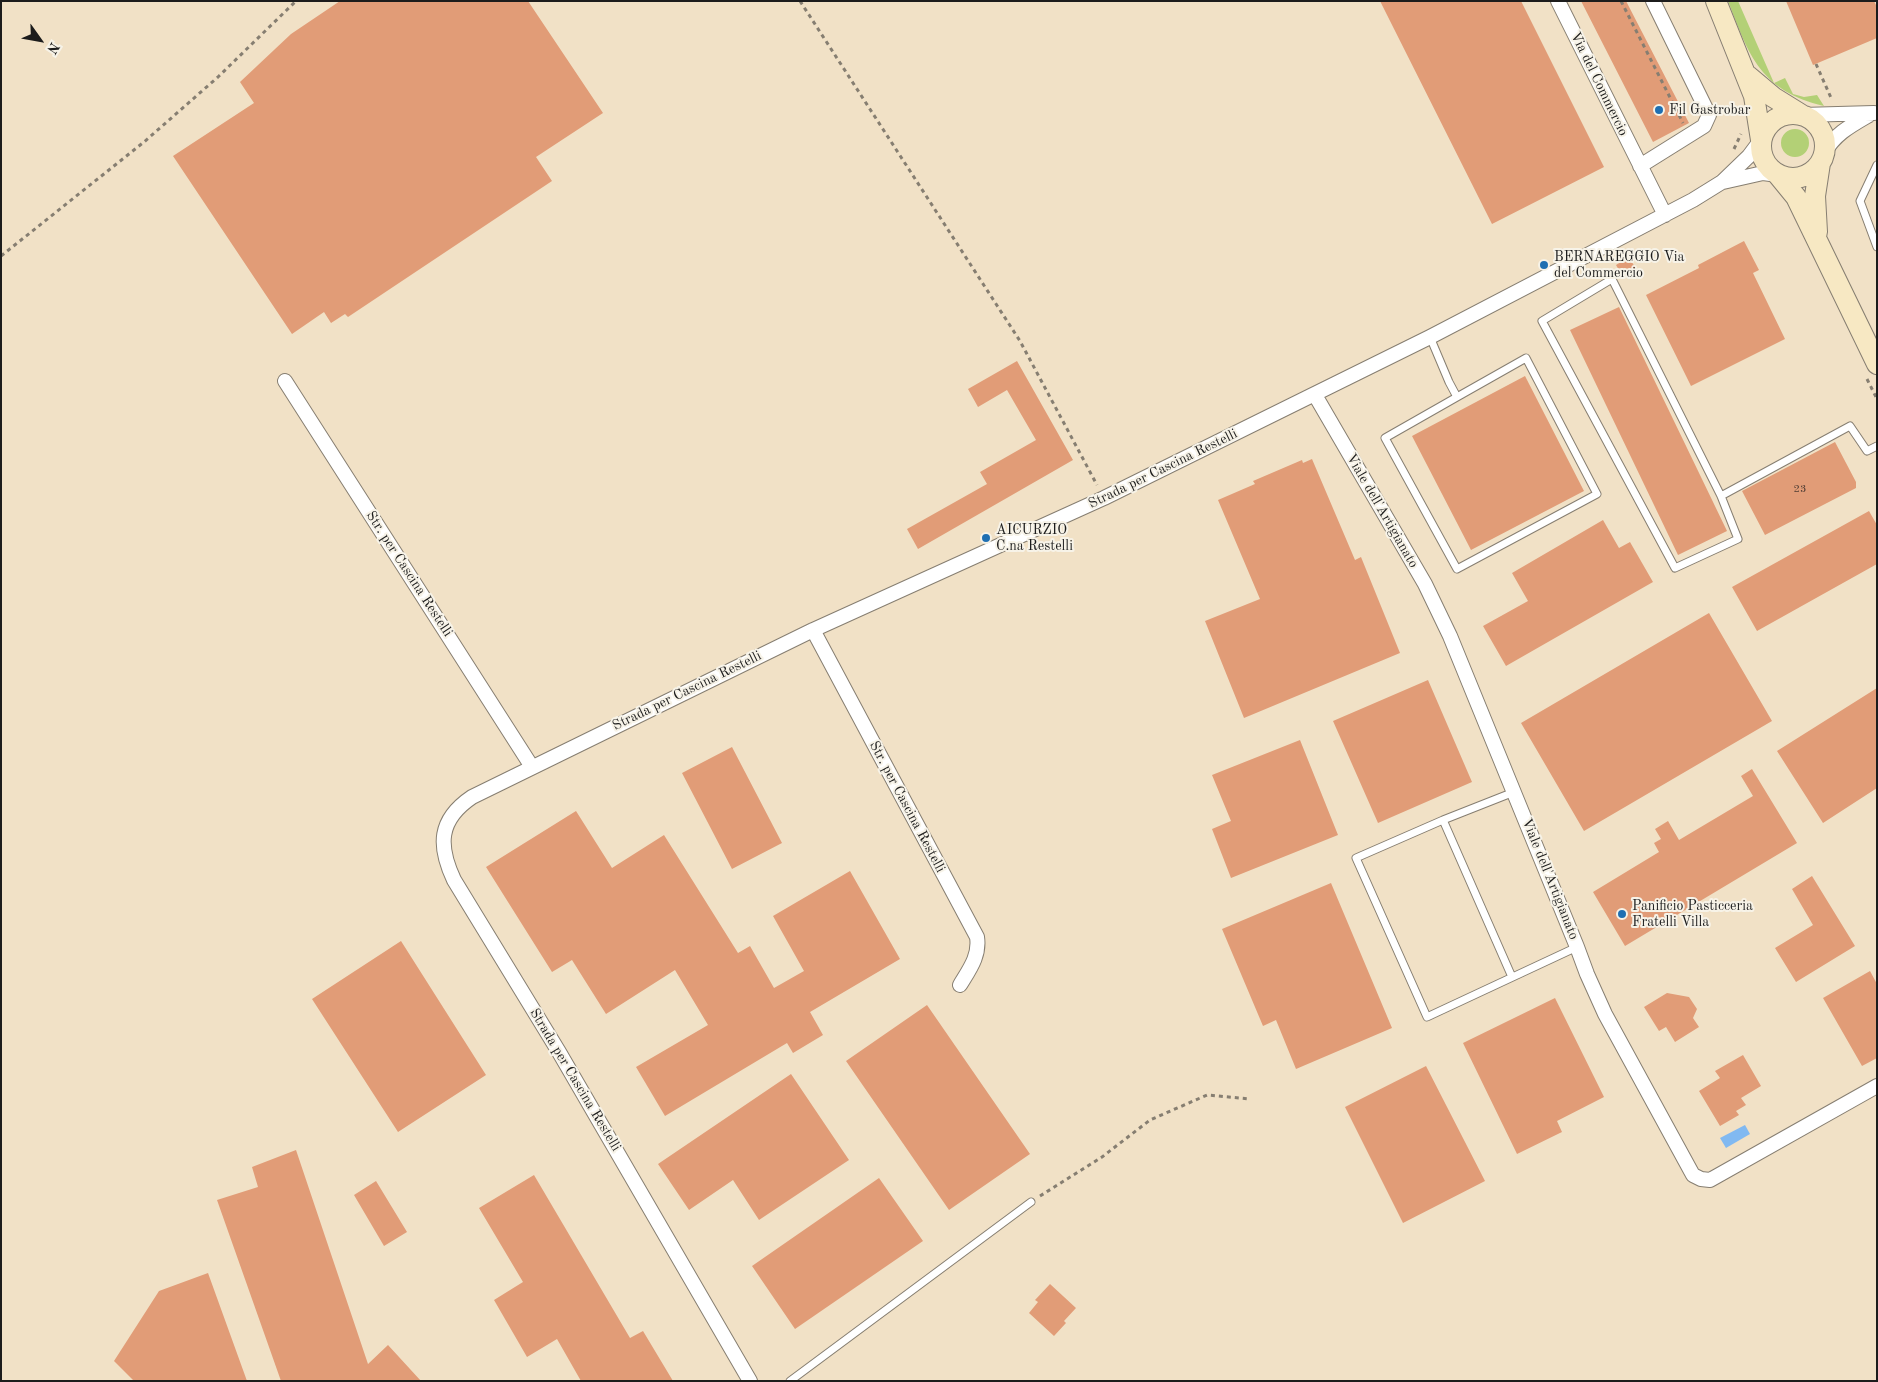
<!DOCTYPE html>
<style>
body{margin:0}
#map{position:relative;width:1878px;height:1382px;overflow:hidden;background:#f1e1c6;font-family:"Old Standard TT",serif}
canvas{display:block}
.frame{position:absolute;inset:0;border:2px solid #1c1c1c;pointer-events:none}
.north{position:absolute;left:15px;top:15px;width:50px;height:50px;-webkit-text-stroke:4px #f7f3e8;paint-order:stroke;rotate:122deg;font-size:14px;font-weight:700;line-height:20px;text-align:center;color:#1c1c1c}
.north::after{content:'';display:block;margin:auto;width:18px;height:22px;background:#1c1c1c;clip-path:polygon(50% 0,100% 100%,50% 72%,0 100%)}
</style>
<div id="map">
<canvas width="1878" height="1382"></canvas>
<div class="frame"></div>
<div class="north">N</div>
</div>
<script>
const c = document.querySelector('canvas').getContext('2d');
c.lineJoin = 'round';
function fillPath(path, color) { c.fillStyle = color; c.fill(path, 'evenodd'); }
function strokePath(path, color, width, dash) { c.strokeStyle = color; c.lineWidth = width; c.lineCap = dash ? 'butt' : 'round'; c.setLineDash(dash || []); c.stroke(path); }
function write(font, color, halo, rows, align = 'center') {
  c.font = font + ' "Old Standard TT",serif'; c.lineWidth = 4; c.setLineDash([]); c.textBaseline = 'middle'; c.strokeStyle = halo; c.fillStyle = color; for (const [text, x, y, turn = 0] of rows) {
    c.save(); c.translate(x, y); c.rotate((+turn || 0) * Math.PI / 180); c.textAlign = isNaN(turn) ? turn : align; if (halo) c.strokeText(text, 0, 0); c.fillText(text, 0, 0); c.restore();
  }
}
fillPath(new Path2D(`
 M1728,1H1738L1774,83L1785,78L1793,94L1804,97L1817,95L1824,106C1761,91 1749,56 1728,1Z
 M1781 143a14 14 0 1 1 28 0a14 14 0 1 1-28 0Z`), '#b3d076');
fillPath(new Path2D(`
 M1745,1125L1750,1134L1726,1148L1720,1138Z`), '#81b9f1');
fillPath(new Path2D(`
 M340,1H528L603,113L536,157L552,181L348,317L345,314L331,323L324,312L292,334L173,156L254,103L240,82L291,34Z
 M1380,1H1521L1604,167L1492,224Z
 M1581,1H1626L1689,123L1653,142Z
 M1786,1H1874L1877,7V38L1813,65Z
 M1744,241L1759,270L1753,273L1785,339L1691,386L1646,295L1699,268L1698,265Z
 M1629,257L1636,269L1623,277L1616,265Z
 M1619,307L1727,531L1678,555L1570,330Z
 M1017,361L1073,460L918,549L907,529L987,484L980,472L1036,440L1007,390L978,407L968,389Z
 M1525,376L1584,491L1471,550L1412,436Z
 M1835,442L1856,482V488L1765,535L1742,491Z
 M1312,459L1355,560L1361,557L1400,653L1244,718L1205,621L1260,599L1218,500L1255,484L1253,481L1302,460L1303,463Z
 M1869,511L1877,525V564L1757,631L1732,587Z
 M1603,520L1619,548L1630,542L1653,582L1506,666L1483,626L1528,601L1512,573Z
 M1709,613L1772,721L1584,831L1521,723Z
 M1428,680L1472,782L1378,823L1333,721Z
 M1877,688V788L1823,823L1777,751Z
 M1300,740L1338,835L1231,878L1212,829L1231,821L1212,775Z
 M732,747L782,843L732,869L682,773Z
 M1752,769L1797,843L1625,946L1593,892L1659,852L1654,843L1661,839L1655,829L1668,821L1679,840L1753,796L1741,776Z
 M576,811L612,868L664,835L738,953L750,946L774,988L804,971L773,916L850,871L900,959L810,1012L823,1035L793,1053L787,1043L665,1116L636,1067L708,1025L675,970L606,1014L572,960L552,972L486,867Z
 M1812,876L1855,946L1796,982L1775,948L1813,925L1792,889Z
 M1331,883L1392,1028L1296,1069L1276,1020L1263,1026L1222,929Z
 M401,941L486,1075L398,1132L312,999Z
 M1870,971L1877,984V1058L1862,1066L1823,998Z
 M1667,993L1689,997L1697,1009L1693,1018L1699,1027L1675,1042L1666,1027L1659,1031L1644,1007Z
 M1555,998L1604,1097L1557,1121L1562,1132L1517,1154L1463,1043Z
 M927,1005L1030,1154L949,1210L846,1061Z
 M1743,1055L1761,1086L1741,1098L1746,1105L1736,1111L1739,1115L1720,1126L1699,1091L1720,1078L1715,1071Z
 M1426,1066L1485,1181L1403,1223L1345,1107Z
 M791,1074L849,1160L759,1220L733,1180L689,1210L658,1164Z
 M296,1150L368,1364L388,1345L421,1381H281L217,1200L258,1187L252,1167Z
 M534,1175L630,1338L643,1331L673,1381H581L557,1339L527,1357L494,1300L523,1282L479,1208Z
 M879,1178L923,1241L795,1329L752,1266Z
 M376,1181L407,1232L384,1246L354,1195Z
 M208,1273L247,1381H134L114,1361L159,1291Z
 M1050,1284L1076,1308L1064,1321L1066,1323L1054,1336L1029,1313L1038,1302L1035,1300Z`), '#e19c77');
const lane = new Path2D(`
 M1877,165L1860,201L1877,247
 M1612,279L1721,496L1738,539L1675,568L1542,321Z
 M1430,337L1449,382L1457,397L1526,358L1597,494L1457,569L1385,438L1457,397
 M1721,496L1850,426L1867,451L1877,446
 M1514,792L1443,820L1356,858L1427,1017L1577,947
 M1443,820L1512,977
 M790,1381L1031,1202`);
const street = new Path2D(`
 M1558,1L1665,215
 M1802,115L1874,113
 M1824,153C1835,134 1850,126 1869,115
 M1640,166L1704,126L1709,115L1653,1
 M1723,182L1763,173L1778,175
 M285,381L532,767
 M1315,395L1425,584L1450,636L1577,947L1587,974L1605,1014L1693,1175L1701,1179L1710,1180L1877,1086
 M813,630L977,937C980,956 969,970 960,985
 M750,1381L559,1052L454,880C438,846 438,820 472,797L813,630L1104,498L1430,337L1693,200L1722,182L1749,156L1761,140`);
const secondary = new Path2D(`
 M1716,1L1754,96L1761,140
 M1748,76L1773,97L1802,115
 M1761 146a32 32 0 1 1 64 0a32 32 0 1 1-64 0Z
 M1778,175L1796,197L1877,364
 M1817,232L1815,196L1820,163`);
strokePath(lane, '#867e71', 9);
strokePath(street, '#867e71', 16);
strokePath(secondary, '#867e71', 22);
strokePath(new Path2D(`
 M800,1L1020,341L1097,485
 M1621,1L1683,123
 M1816,64L1832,100
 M1734,149L1741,134
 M1,256L144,142L218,77L296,1
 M1867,379L1877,399
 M1040,1196L1102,1157L1150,1120L1207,1095L1250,1099`), '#867e71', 3, [4, 4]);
strokePath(lane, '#fff', 7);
strokePath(street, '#fff', 14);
strokePath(secondary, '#f7e8c3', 20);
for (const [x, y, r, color] of [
 [1659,110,5,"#1f6fb2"],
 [1544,265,5,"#1f6fb2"],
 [986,538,5,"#1f6fb2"],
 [1622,914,5,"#1f6fb2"]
]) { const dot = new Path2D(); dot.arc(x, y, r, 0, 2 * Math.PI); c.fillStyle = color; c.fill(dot); strokePath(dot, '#f7f3e8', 2); }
write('11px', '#4d3c33', null, [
 ["23",1800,489]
]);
write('14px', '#1c1c1c', '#f7f3e8', [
 ["Via del Commercio",1599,84,64],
 ["Strada per Cascina Restelli",1163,469,-26],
 ["Viale dell'Artigianato",1382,511,60],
 ["Str. per Cascina Restelli",409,574,57],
 ["Strada per Cascina Restelli",687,691,-26],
 ["Str. per Cascina Restelli",907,807,62],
 ["Viale dell'Artigianato",1550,879,68],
 ["Strada per Cascina Restelli",575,1080,59]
]);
write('14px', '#1c1c1c', '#f7f3e8', [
 ["Fil Gastrobar",1669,110],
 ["BERNAREGGIO Via",1554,257],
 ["del Commercio",1554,273],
 ["AICURZIO",996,530],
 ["C.na Restelli",996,546],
 ["Panificio Pasticceria",1632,906],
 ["Fratelli Villa",1632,922]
], 'left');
</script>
